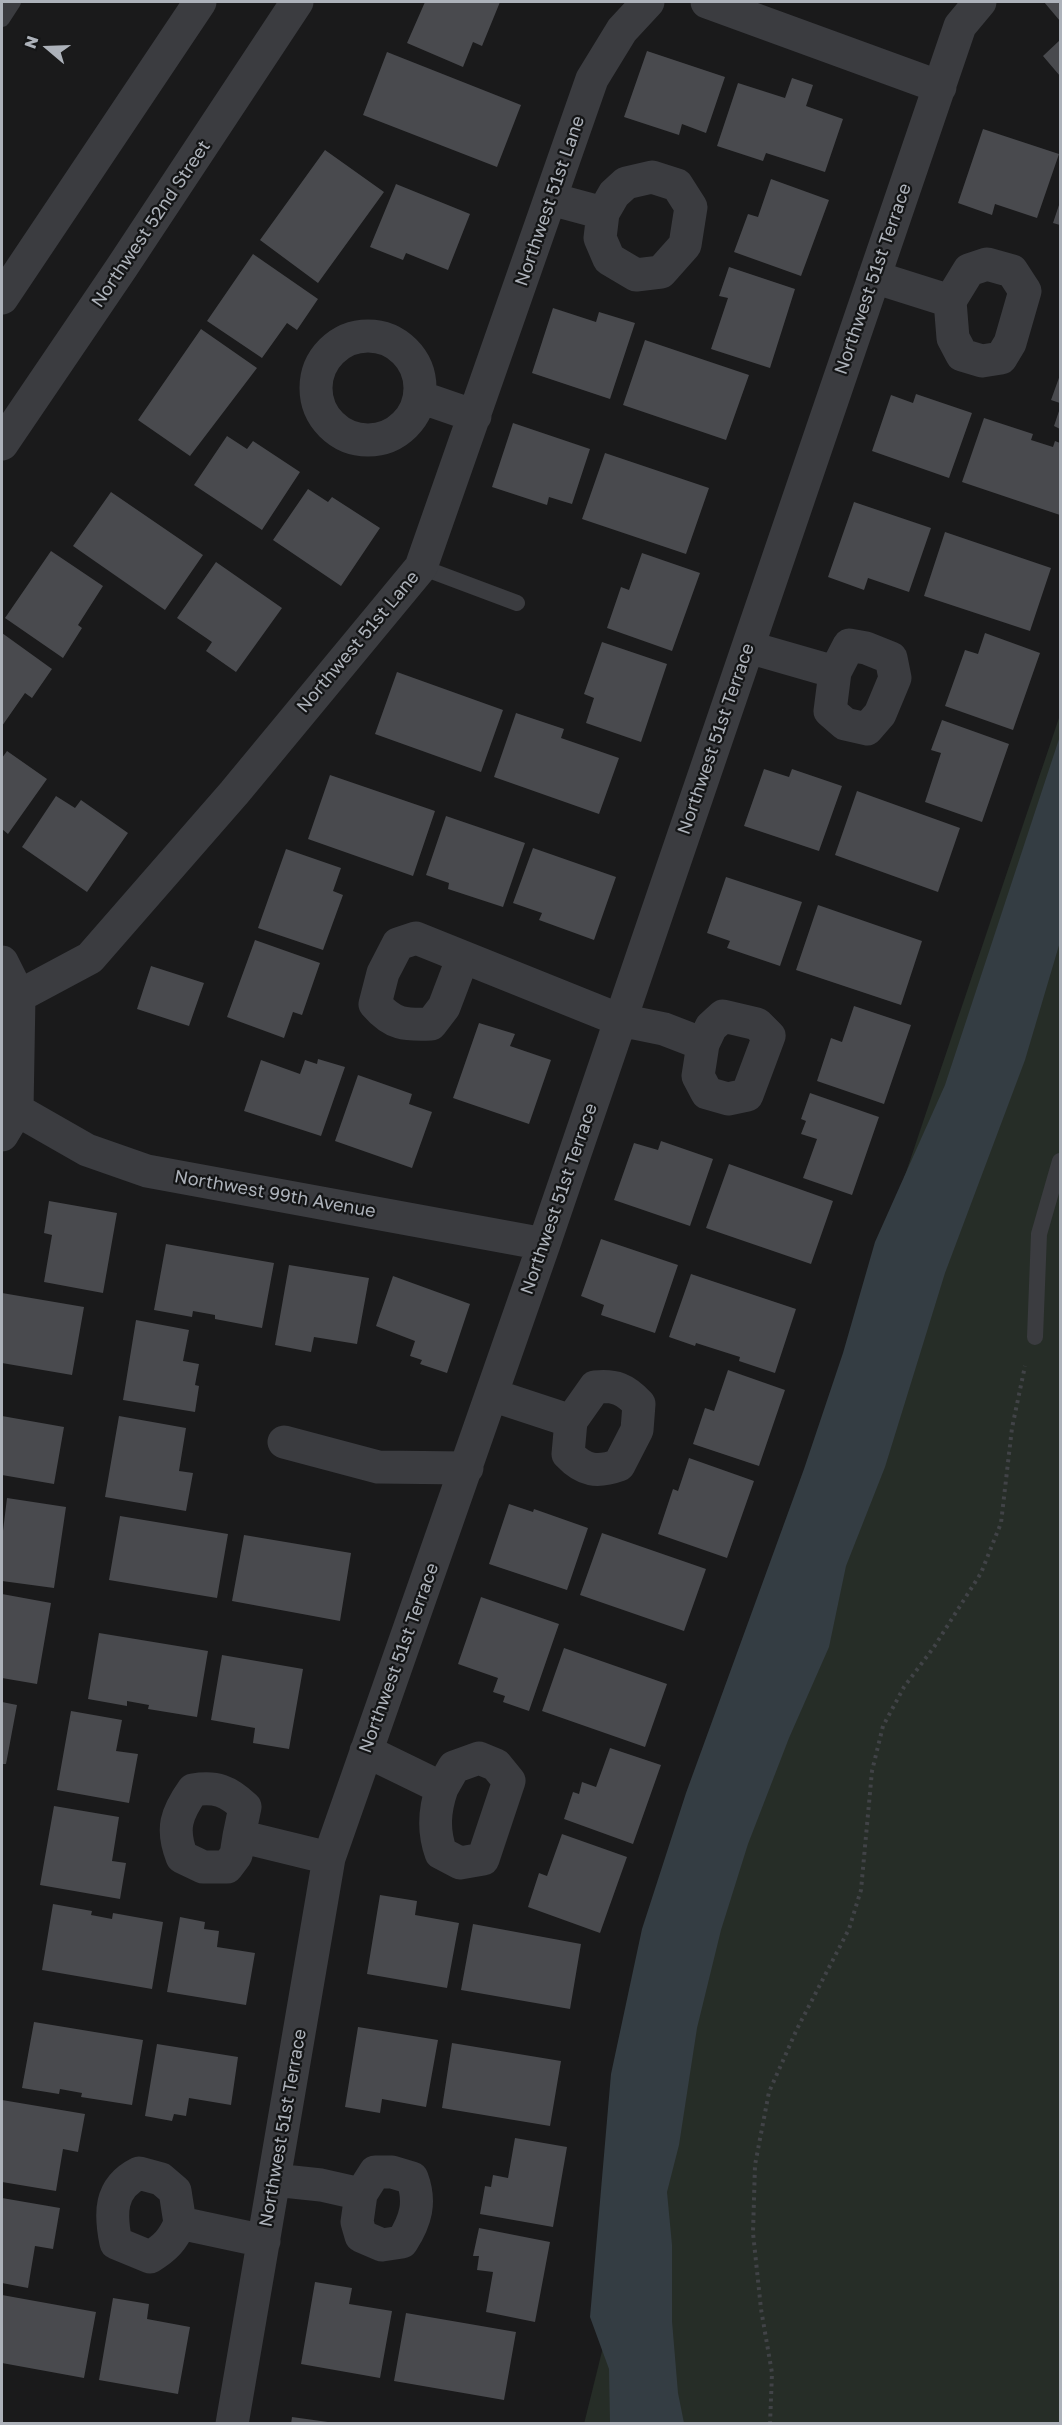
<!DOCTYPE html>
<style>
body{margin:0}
#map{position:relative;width:1062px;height:2425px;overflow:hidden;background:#1a1a1b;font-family:"Golos Text",sans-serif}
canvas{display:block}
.frame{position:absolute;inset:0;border:3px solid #adb2ba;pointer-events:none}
.north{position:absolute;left:18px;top:18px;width:60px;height:60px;-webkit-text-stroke:4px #141516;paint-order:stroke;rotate:289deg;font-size:16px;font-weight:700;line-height:24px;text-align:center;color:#adb2ba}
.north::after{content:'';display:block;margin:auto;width:21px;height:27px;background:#adb2ba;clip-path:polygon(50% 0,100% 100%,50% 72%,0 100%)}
</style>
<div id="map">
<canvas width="1062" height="2425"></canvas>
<div class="frame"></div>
<div class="north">N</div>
</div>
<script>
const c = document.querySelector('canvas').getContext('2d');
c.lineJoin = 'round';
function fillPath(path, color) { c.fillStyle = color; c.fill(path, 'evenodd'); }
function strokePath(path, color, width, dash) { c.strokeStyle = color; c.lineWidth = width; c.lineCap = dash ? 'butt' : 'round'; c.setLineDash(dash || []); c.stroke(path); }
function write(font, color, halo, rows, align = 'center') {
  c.font = font + ' "Golos Text",sans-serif'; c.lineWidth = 4.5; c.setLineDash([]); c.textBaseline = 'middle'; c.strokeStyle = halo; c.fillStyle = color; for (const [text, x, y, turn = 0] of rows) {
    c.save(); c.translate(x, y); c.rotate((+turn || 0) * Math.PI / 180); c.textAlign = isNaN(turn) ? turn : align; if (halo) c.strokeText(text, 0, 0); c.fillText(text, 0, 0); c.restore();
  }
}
fillPath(new Path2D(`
 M1060,715V2423L584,2424L859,1312Z`), '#262d27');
fillPath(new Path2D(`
 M1060,736V942L1025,1060L945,1273L885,1467L846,1566L829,1647L789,1738L748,1844L721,1930L697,2028L679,2145L667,2192L672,2245V2321L678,2393L684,2423H610L609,2369L590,2317L611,2074L642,1929L686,1793L804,1469L843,1353L875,1242L945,1085Z`), '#343d43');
fillPath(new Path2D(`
 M425,2H500L482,46L473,42L463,67L407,43Z
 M1044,2H1060V21Z
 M1060,40V76L1043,56Z
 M647,51L725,77L706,133L682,124L679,135L624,117Z
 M387,52L521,105L497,167L363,115Z
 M792,78L813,85L806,106L843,119L825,172L766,153L763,161L717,146L738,83L785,98Z
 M983,129L1059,154L1037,218L995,204L992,215L958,203Z
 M325,150L384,192L318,283L260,240Z
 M771,179L829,200L801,276L734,252L748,214L758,217Z
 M396,184L470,214L448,270L406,253L403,260L370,247Z
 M1060,202V225L1053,223Z
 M253,254L318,299L297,330L287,323L262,358L207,321Z
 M729,267L795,289L770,368L711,349L728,298L719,296Z
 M553,308L596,322L599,312L635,323L610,399L532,373Z
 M201,329L257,368L190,456L138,420Z
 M645,340L749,375L726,440L623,405Z
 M1060,375V403L1051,400Z
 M916,394L972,413L949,478L872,451L891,395L913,403Z
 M1060,408V429L1054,426Z
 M984,418L1033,434L1031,440L1053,447L1055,441L1060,443V515L962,482Z
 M513,423L590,449L572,504L549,497L547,505L492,487Z
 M227,436L247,449L253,441L300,472L262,530L194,485Z
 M605,453L709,488L686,554L582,519Z
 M308,489L328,502L332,497L380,528L341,586L273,540Z
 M111,492L203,555L165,610L73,546Z
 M854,502L931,528L909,592L868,578L864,590L828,577Z
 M945,532L1051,568L1030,631L924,596Z
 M51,551L103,586L78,625L82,628L63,658L5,618Z
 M642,553L700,573L672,651L607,628L621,587L629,590Z
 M216,562L282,608L236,672L206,651L212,642L177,618Z
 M2,633L52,669L32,698L25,693L2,726Z
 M985,633L1040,653L1013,730L945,706L965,650L978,654Z
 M602,642L667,664L641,742L586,723L594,698L584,694Z
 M397,672L503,710L481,772L375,734Z
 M516,713L564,729L561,738L619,758L599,814L494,777Z
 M942,720L1009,744L982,822L925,802L941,753L931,750Z
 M7,751L47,779L8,834L2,829V758Z
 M764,769L789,777L792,769L842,786L819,851L744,826Z
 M330,775L435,811L413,876L308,839Z
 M857,791L960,828L938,892L835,855Z
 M56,796L75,808L81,800L128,833L87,892L22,847Z
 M446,816L525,843L503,907L448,889L449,883L426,875Z
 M533,848L616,877L594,940L539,920L542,913L513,903Z
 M286,849L341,868L333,891L343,895L323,950L258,928Z
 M726,877L802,902L780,966L727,948L730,941L707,933Z
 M818,905L922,941L901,1005L796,970Z
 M255,940L320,963L302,1015L293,1012L284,1038L227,1017Z
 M151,966L204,983L189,1026L137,1009Z
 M854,1006L911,1025L884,1104L817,1081L831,1038L842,1042Z
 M479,1023L515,1034L510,1046L551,1060L529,1124L453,1098Z
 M318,1059L345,1067L321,1136L244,1111L261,1060L300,1074L305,1060L317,1064Z
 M358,1075L412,1094L409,1104L432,1112L412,1168L335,1141Z
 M810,1093L879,1117L852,1195L803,1178L817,1139L801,1134L806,1121L801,1119Z
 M661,1141L713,1159L690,1226L614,1200L634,1143L658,1150Z
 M729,1164L833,1201L811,1264L706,1228Z
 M49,1201L117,1213L103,1293L44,1282L52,1235L44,1233Z
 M601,1239L678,1265L655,1333L601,1315L604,1305L581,1296Z
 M166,1244L274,1263L262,1328L215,1319V1315L193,1311L192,1317L154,1310Z
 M289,1265L369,1278L357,1344L314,1337L311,1352L275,1345Z
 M691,1274L796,1309L775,1373L739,1361L740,1357L696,1343L695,1346L669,1337Z
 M393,1276L470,1304L447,1373L420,1364L422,1360L410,1356L415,1341L376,1326Z
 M2,1293L84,1307L72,1375L2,1363Z
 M136,1320L189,1330L183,1361L199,1364L195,1385L199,1386L195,1412L123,1400Z
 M728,1370L785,1390L759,1466L693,1444L705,1408L714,1411Z
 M2,1416L64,1427L54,1484L2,1475Z
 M119,1416L186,1428L179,1471L193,1473L186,1511L105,1497Z
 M689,1458L754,1481L727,1558L658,1534L673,1489L678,1491Z
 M7,1498L66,1507L54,1588L2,1581V1539Z
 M509,1504L533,1512L534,1509L588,1528L567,1590L489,1564Z
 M120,1516L228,1534L217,1598L109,1580Z
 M602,1533L706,1569L684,1631L580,1595Z
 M244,1535L351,1553L340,1621L232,1601Z
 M2,1594L51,1603L37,1684L2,1678Z
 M481,1597L559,1624L529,1711L503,1702L505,1696L493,1692L498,1678L458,1664Z
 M99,1633L208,1651L197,1717L148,1709L149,1705L127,1701V1706L88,1699Z
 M564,1648L667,1684L645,1747L542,1711Z
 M222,1655L303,1669L289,1749L253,1743L255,1728L211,1720Z
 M2,1702L17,1705L6,1764H2Z
 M71,1711L122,1720L116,1751L138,1754L129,1803L57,1790Z
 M610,1748L661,1765L633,1844L564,1819L573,1792L579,1794L582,1782L596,1787Z
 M54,1806L119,1817L112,1861L126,1863L120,1899L40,1885Z
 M562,1834L627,1857L600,1933L528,1907L539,1873L547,1876Z
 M380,1895L417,1901L415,1915L459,1923L447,1988L367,1974Z
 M53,1904L92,1911L91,1915L112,1919L113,1913L163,1922L152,1989L42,1970Z
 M180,1917L205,1922L204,1929L219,1931L217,1947L255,1953L246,2005L167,1992Z
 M473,1924L581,1944L570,2009L461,1990Z
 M34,2022L143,2040L132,2105L81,2097L82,2093L60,2089L59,2094L22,2088Z
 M358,2027L438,2040L426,2107L382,2099L380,2113L345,2107Z
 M452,2043L561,2061L550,2126L442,2108Z
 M157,2044L238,2057L231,2105L189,2098L186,2116L174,2114L172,2121L145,2116Z
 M2,2100L85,2114L78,2152L63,2149L56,2191L2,2182Z
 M515,2138L567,2147L553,2227L480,2214L485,2186L491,2187L493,2175L508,2178Z
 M2,2198L60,2208L53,2249L35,2246L28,2288L2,2283Z
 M479,2228L550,2242L535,2322L486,2312L493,2272L477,2270L479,2256H473Z
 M315,2282L352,2288L349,2304L392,2311L380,2378L301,2364Z
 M2,2295L96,2312L84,2378L2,2363Z
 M113,2298L149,2304L147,2319L190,2327L178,2394L99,2380Z
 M406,2313L516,2332L504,2400L394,2381Z
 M292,2417L328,2422L327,2424H291Z`), '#494a4e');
strokePath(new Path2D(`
 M770,2424L772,2373L761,2309L753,2233L755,2165L769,2092L797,2029L849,1929L861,1890L872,1771L883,1726L904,1687L934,1647L981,1573L1001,1523L1012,1428L1025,1366`), '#414347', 4, [3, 4.5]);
strokePath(new Path2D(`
 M2,19L13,2
 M421,567L517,603
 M1035,1337L1039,1234L1060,1161`), '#3b3c40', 16);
strokePath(new Path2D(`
 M707,2L940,87
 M551,199L603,213L600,238L609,259L636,275L661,272L685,245L691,207L677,185L652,177L626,183L614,194L603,213
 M874,277L950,301L969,270L987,264L1012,271L1025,291L1010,343L1001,358L982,361L962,355L953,338L950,301
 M316 388a52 52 0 1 1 104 0a52 52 0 1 1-104 0Z
 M420,397L475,416
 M748,647L835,672L849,645L866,648L891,658L895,678L880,714L867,729L845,724L830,711L835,672
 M463,957L444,1007L431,1024C405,1025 393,1025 375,1004L383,973L398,944L416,938L620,1020L664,1029L703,1044L711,1027L723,1016L757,1024L769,1036L747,1095L728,1099L707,1093L698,1076L703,1044
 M2,962L19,996
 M17,1110L87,1150L147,1171L544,1244
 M2,1135L17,1110L19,996L90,958L234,793L421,567L592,79L622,30L648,2
 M492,1395L571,1421L595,1387C615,1385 625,1389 639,1404L637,1430L619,1465C597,1473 584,1471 568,1454L571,1421
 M284,1442L378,1467L467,1468
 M366,1751L442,1788L454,1767L479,1758L496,1765L509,1781L483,1859L460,1863L441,1853C433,1831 434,1811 442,1788
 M239,1836L236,1855L227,1867H203L182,1857C171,1829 176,1814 193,1790C216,1786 228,1791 245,1807L239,1836L329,1858
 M274,2180L321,2185L361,2194L375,2172H392L412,2178C421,2202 416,2220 402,2242L382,2245L361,2236L357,2222L361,2194
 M180,2223C173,2240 165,2248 150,2257L116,2243C110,2214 109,2188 139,2173L161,2179L175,2191L180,2223L264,2241
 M232,2424L329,1858L544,1244L960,26L980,2`), '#3b3c40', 33);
strokePath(new Path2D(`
 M2,298L200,2
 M2,444L122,267L297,2`), '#3b3c40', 33);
write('18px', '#adb2ba', '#141516', [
 ["Northwest 51st Lane",550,201,-71],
 ["Northwest 52nd Street",151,224,-56],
 ["Northwest 51st Terrace",873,279,-71],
 ["Northwest 51st Lane",358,642,-50],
 ["Northwest 51st Terrace",716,739,-71],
 ["Northwest 99th Avenue",275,1194,10],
 ["Northwest 51st Terrace",559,1199,-71],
 ["Northwest 51st Terrace",399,1658,-70],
 ["Northwest 51st Terrace",283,2128,-80]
]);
</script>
